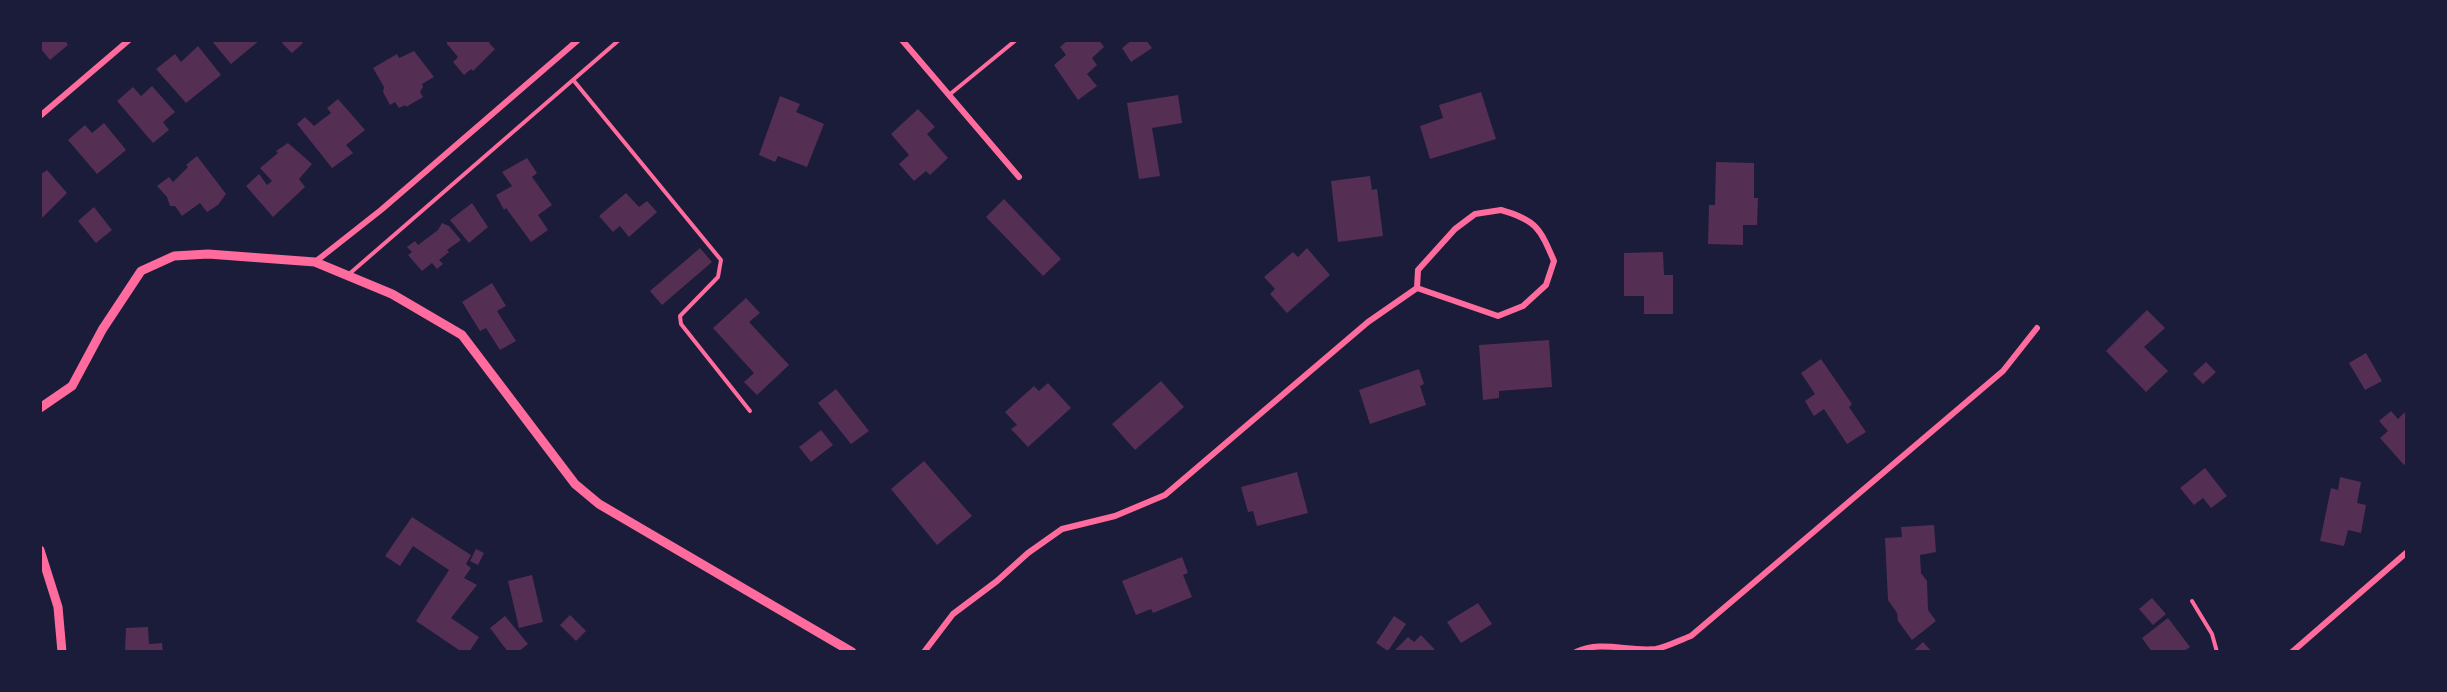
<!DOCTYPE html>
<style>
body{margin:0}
#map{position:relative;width:2447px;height:692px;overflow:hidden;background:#1b1b3a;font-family:"Fira Sans",sans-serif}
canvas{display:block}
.frame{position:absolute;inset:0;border:42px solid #1b1b3a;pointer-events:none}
</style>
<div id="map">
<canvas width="2447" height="692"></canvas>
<div class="frame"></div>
</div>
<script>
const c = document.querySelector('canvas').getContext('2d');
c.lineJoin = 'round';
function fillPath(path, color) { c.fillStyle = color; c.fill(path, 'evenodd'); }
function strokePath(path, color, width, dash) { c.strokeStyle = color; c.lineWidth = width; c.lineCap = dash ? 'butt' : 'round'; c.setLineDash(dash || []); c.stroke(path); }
fillPath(new Path2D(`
 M40,40H65L68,45L50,60L41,49Z
 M211,40H260L231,64Z
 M285,40H300L303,43L292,53L282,43Z
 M447,40H492L489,43L495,49L473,71L471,69L464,75L453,62L458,57L447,44Z
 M1068,40H1099L1104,47L1092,58L1097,65L1087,74L1097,86L1078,100L1054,65L1066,55L1060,47Z
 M1132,40H1146L1152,48L1131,62L1122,48Z
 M198,46L221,75L186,103L156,69L175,54L181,62Z
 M414,51L434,77L422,84L423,87L420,92L423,97L406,107L405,105L399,108L395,102L390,105L383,92L384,87L373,68L397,54L399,58Z
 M152,86L175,112L163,122L169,130L153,143L117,101L133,87L141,96Z
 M1481,92L1496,139L1430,159L1420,126L1443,118L1439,105Z
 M1178,95L1182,123L1152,128L1160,176L1139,179L1127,103Z
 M780,96L800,104L796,112L824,124L807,167L778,156L775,162L759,155Z
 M338,99L365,130L346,145L353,153L332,168L297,124L305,117L314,126L331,113L327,108Z
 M918,109L935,127L927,134L948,158L930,175L926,171L914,181L899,164L909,155L891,134Z
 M104,123L126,150L97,174L68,140L85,125L92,133Z
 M288,143L312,164L299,179L305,187L273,217L246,186L259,174L267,185L272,181L260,168L278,153L276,151Z
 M197,156L226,194L218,205L207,212L200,203L182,216L175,206H170L167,197L157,186L169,177L173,182L188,167L186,165Z
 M527,158L537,173L532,177L552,205L538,215L548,230L531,242L506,208L504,210L496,195L512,186L502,172Z
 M1716,162L1754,163V198H1758L1757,225H1743V245L1708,244L1709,205H1715Z
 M40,170L43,173L47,170L67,193L42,218Z
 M1370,176L1372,190L1377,189L1383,236L1338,242L1331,181Z
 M626,193L639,207L647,201L657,212L629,237L620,226L613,232L599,216Z
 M1004,199L1061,259L1043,276L986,217Z
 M472,203L488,227L469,243L450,220Z
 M94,207L112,230L96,243L78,221Z
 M442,223L449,226L461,240L447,250L449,252L439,260L443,264L437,269L432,263L422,271L408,255L412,252L407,247L415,241L418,245L438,230Z
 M700,248L712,262L662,305L650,291Z
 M1307,248L1330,275L1287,313L1270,294L1275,289L1264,277L1293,252L1298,257Z
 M1663,252L1664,275H1673V314H1644V296H1624V253Z
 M492,283L506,306L497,311L516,341L500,350L486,328L480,331L462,302Z
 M746,298L760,313L749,322L789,365L757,395L744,382L754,373L713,328Z
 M2147,310L2165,328L2144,347L2168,371L2146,392L2106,351Z
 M1549,340L1552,387L1499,391V398L1483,400L1479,345Z
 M2366,353L2382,381L2365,390L2349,363Z
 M1821,359L1852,404L1849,407L1866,432L1847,444L1824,409L1814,416L1805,401L1815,394L1801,373Z
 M2206,362L2216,372L2203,384L2193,374Z
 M1419,369L1424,384L1420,386L1426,405L1370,424L1359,390Z
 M1161,381L1184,407L1135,450L1112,424Z
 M1048,383L1071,408L1028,447L1011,429L1017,425L1005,412L1034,386L1039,391Z
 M836,389L869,431L851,444L818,403Z
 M2391,411L2398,419L2406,411V463L2404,465L2380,438L2388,431L2379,421Z
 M821,430L833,445L811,462L799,447Z
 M924,461L972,516L937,545L891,489Z
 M2205,468L2227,496L2211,508L2203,498L2194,505L2180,488Z
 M1297,472L1308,513L1257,526L1253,511L1248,512L1241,487Z
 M2340,477L2361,482L2357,503L2366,505L2361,533L2348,530L2344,546L2320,541L2331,488L2338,490Z
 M412,517L471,555L466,564L471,568L464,578L477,585L451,618L479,637L469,652H462L416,621L449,570L413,546L400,566L385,556Z
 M1934,525L1936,552L1920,555L1921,573L1927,581L1928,610L1936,621L1912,640L1898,621L1897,613L1888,600L1885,538L1902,537L1901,527Z
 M476,549L484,553L478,565L470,561Z
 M1182,557L1188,573L1183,575L1192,597L1153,613L1151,609L1136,615L1122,581Z
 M532,575L543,622L519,628L508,581Z
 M2152,598L2166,614L2153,625L2139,609Z
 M1478,603L1492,624L1461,643L1447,622Z
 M570,615L586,631L576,641L560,625Z
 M505,616L528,644L518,652H508L490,628Z
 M1394,616L1406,624L1388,651L1376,643Z
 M2168,618L2190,647L2183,652H2152L2142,638Z
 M148,627L149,644L162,643L163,652H125L126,628Z
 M1421,635L1437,652H1393L1408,637L1414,642Z
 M1923,642L1932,652H1912Z`), '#542f53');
strokePath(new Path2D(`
 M574,81L721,260L718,277L680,316L681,324L750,411
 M949,95L1016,40
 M348,275L619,40
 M2192,601L2212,634L2217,652`), '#ff6b9d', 4);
strokePath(new Path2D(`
 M902,40L1019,177
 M40,116L129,40
 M1501,210C1536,220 1540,228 1554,261L1546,285L1523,306L1498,316L1417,288L1418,270L1455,229L1475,214Z
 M315,262L381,210L578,40
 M924,652L953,614L997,581L1028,553L1062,529L1115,516L1165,495L1368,322L1417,288
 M1576,652C1601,640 1628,652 1656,649C1667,647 1680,640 1691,636L2003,371L2037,328
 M2292,652L2406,553`), '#ff6b9d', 6);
strokePath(new Path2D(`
 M40,408L72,386L102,330L141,271L174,256L208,254L315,262L392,294L462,335L575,484L599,504L852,652
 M40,550L58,607L62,652`), '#ff6b9d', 9);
</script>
